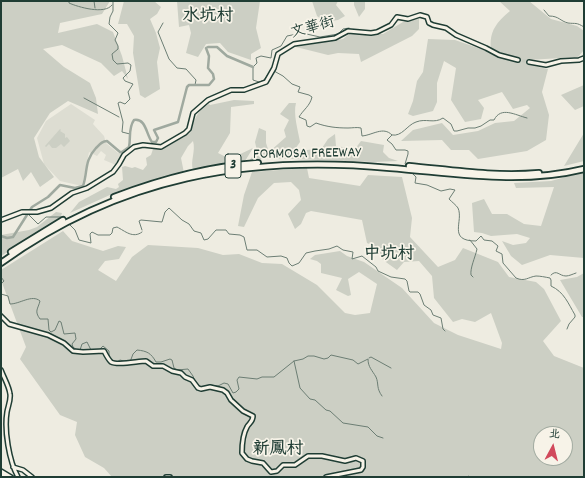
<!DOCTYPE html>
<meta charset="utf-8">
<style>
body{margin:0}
#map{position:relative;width:585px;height:478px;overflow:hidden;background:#eeece1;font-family:Dekko,"LXGW WenKai TC",sans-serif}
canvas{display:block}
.frame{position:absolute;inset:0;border:2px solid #1f3d34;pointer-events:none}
.north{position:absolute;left:533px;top:426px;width:40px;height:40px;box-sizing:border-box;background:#f7f3e8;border:1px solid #a1aaa0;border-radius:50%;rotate:7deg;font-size:11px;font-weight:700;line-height:16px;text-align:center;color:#1f3d34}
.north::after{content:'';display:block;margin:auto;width:14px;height:18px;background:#d1495b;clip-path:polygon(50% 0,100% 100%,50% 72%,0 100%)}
</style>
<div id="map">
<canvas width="585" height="478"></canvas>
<div class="frame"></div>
<div class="north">北</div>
</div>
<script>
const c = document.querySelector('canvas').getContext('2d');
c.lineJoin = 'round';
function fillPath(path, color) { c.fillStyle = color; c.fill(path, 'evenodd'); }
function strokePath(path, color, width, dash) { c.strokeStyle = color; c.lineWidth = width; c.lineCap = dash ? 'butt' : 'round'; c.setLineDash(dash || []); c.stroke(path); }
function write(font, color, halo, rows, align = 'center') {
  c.font = font + ' Dekko,"LXGW WenKai TC",sans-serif'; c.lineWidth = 3.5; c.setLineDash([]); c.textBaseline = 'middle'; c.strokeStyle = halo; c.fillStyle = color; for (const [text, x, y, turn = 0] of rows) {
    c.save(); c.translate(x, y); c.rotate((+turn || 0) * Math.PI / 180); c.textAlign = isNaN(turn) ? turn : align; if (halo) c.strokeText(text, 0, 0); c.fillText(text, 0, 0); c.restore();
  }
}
fillPath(new Path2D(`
 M71,104L95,120L93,124L104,136L106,143L118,153H123L119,162L116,165L104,160L106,155L101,151L97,156L89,152L82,186L60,181L44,164L37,138L46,121Z`), '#ddddd2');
fillPath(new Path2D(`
 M1,1H110L102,14L60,23L58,33L97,24L113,32L122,56L128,79L122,71L114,76L101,63L62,45L43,49L64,67L90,83L96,98L98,114L68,101L50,113L34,138L39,157L54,177L40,187L31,172L23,181L18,169L1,178Z
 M124,1H154L161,7L157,14L150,19L156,33L160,48L157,62L160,89L145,98L140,95L133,53L134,36L127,24H118Z
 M177,1H260L256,28L261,48L251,54V60L228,52L220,43L206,44L198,57L186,53L191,33L189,25L179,27Z
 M312,1H338L336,5L345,16L338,20L325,22L317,16Z
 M354,1H365V9L359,17L354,5Z
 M499,1H529L551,19L577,26L584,31V50L578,57L528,60L529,65L548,69L542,92L549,115L546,140L527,151L478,159L469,150H451L442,140L401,141L413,130L442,123L453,135L478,131L495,123L514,121L530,108L527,105L513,109L502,92L478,100L484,108L481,119L465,122L451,100L456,68L444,61L437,83V102L433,111L413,116L408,114L413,101L417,81L423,72L428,39L455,40L518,62V59L502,54L491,49C489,31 497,22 510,11Z
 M419,19V29L412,36L361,62L359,54L338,53L328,55L296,47L343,39L349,34H383L403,22Z
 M584,85V106L575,110L561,95Z
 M234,100L254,101V104L231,107L230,133L218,153L230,159L253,148L245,161L193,170C190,161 196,151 193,141L188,146L181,158L184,173L121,190L70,213L79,202L107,187L116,189L119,187L118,184L123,180L122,167L125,166L132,168L135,167L143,170L147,165L146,158L151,155L153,149L167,147L190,133C195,119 196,112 209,104L210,105Z
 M289,103H296C293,114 298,130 300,142L293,152L322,148L328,139L335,134L336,146L355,149L361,141L384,145L383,152L389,158L398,161L374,162L266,158L248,162L257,151L255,142L259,128L266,131V143L269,152L286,137L284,130L289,120L280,114Z
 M60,129L61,130L60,131L65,134V138L67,137L70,141L64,147L61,144L56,148H52L49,144L46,147L45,146Z
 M584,133V161L564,166Z
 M307,168L309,178L360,186L368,175L402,177L412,218L410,237L438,267L455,260L463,248L498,262L509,277L536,282L544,289L561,321L543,341L554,356L584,368V477H112L104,468L85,457L75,435L77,422L60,415L20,359L26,347L1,280V270L63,231L72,241L103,251L118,246L126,247L119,259L105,261L98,270L116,281L132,257L148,245L198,248L223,255L239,254L262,263L282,264L317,285L345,313L355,315L370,313L377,284L359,272L348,279L351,295L348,296L336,290L342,278L321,273V264L317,261L310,259L315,255L340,251L347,256L364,262L402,288L434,323L458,335L501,349L502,343L491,313L475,322L462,319L453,322L434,298L432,276L419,261L404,262L397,270L383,260L378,248L367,243L362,220L311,211L306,213L301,224L295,229L288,214L301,200L299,190L291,182L274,183L258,198L244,227L238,226L244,195L252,172ZM541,434H565V458H541Z
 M584,172V258L550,255L522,265L511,256L502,241L513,245L526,243L530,238L517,234L491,236L482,233L474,232L472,203L484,199L492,214H507L524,224L541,226L554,187L516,188L514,183L551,181Z
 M56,212L62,213L60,219L1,256V235L29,230L37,227Z
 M584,273V317H582L560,280L577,277Z`), '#cccfc4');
strokePath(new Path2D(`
 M69,1V3C78,7 105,15 112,5
 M94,1L95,8
 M113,1V11L110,17L109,24L118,33L115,40L118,46V49L112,54L113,60L117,64L128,63L131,65L130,71L123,78L125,81L133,84L128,92L130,99L125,104L120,102L118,103L123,122L122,132L130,134
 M544,10L549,16C559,16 560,21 568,23C576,24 576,22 584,27
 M163,23L158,32L169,59L177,68L186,69L196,80L195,85
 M271,70L264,80L259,82L253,80V67L257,63L256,58L261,56L271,58L272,50L281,46L287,36L302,33L320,37L338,34L343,29L349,28
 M274,71L283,76L292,84L300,87L298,92L309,95L312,97C310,106 303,110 299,117L306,120L307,126L310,127L316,123C327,127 337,128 348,128C352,128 357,127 361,128L362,136C373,135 383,126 392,135L387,140L392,144L396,150H405L408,151V154L405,164L408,167
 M84,98L119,117
 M392,135C402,137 407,125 416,122C426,118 434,124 443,118L451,124L454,131H457L468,128H475L481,126L490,120H494C501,106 515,115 527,118
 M411,172L416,177L415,183L427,185L441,191L450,189L455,190L449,199C452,202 456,205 458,208C464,221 447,241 476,241L481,236L484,240L492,241L498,246L496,251L502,254L503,263L516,278C525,282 528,277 536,276C540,276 545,277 550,278L551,280V286C564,292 568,303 575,315V317L569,324L567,329
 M27,213L38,224L46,217H63L67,221
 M69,224L75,230L79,240L91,243L90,234L92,232L98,235H110L112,233L113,228L117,227C125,231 133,239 142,232
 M142,230L139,221L141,220L162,222L165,212L169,208L182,220L189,224L194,231L201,233L204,240L208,239L216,230H226L229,234L240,235L244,237L247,250H257L267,257L281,256L287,258L289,263L292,266L299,263L306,253L315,251L329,249L337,246L343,250L353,252L352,259L362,256L376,267L378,271L391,277L405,279L407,281L409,291L410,292H418L420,294L424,305L431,310L433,315L441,318L443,329L445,331
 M470,240L477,249C475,258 470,268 471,275L473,277
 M551,275C557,269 559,276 566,276C569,276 573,274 576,273
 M1,277L4,281L1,284
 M1,294L8,296L10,304C20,304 32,294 40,301C38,309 34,311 40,319H48L49,330L51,332L55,330L59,321L61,322L64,334L75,333L76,339L72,344L73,347L77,350H80L82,344L87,342L91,350H94
 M99,350L103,346L109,351V358L114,361
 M369,358L371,357L391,368
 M294,361L300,388L310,399L315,400L326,410L330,411L343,423L368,427L377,436L383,438
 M117,362L120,360L127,362
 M130,362L133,354L137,350C147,351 151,353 156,362H161L170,359L172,360L174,368L177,370L188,369L193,376L195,382
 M197,384L202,387L210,385L218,386L224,383L228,384L233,393L236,392L239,389L237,380L239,377L257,379L262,377H274L294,361L303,359L308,356H314L324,359L328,358L331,355L353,360L358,364L368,359C368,367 372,370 376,377C379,384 376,388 382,396
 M467,477L468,476`), '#6c7e74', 1);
strokePath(new Path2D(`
 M1,236L7,238L13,237L32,207L48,197L60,185L75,188L83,186C88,171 84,161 96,148C100,144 102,141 107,141L120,152H122L129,147C131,138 128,128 134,120C146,118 146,134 152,142H156L158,138L154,130L178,122L187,87L189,85H209L214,79L213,74L208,68L209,56L206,48L208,47H217L227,56L253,67`), '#9fa99f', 2.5);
strokePath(new Path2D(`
 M518,60L529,62`), '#c5c9be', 3, [3, 1.5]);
const secondary = new Path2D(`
 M529,62L546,65L561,61L579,60L584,58
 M1,220L22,212H37L51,208L72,193L87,188L113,172L119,164L124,155L134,147L143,145L161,147L185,133L189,129L193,113L208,100L231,90H244L266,82L274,68L278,54L294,44L335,38L348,31L371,33L377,32L391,25L397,17L408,19L420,15L427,17L429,23L433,25L446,28L456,35L486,48L499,55L518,60
 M1,316L9,324L48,335L64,343L73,351L83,352L104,351C106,355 108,359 111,362C118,366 138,361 146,361L153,366H163L172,371L181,373L185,377L192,380L198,388L201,389L210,387L223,390L227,393L231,400L243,411L253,416C253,422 249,423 247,427C243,434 242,446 242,453L247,459L252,461L263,463L271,472L277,471L283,465H295L308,456H322L345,461L356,458L363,461V467L361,470L326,477
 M1,370C4,378 9,386 10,394C11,400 8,406 7,412C4,430 9,461 18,477
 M13,467L23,470L32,477
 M1,471L11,477
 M1,474L6,477
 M166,477H170`);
const highway = new Path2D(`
 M409,166C452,170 495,177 539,173
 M114,197C159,180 209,166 258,163
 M11,252L63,220
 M1,263C120,177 247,155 390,168C455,173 519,185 584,169`);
strokePath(secondary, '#1f3d34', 6);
strokePath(highway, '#1f3d34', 8);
strokePath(secondary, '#f7f3e8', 3);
strokePath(highway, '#f7f3e8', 4.5);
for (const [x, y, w] of [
 [233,166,16]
]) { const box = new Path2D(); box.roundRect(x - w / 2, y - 12, w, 24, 3); c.fillStyle = '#f7f3e8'; c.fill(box); strokePath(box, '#1f3d34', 1); }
write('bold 14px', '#1f3d34', null, [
 ["3",233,166]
]);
write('15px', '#1f3d34', '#f7f3e8', [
 ["文華街",313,29,-15],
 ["FORMOSA FREEWAY",307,155,-1]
]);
write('bold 17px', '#1f3d34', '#f7f3e8', [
 ["水坑村",208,18],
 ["中坑村",389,256],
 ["新鳳村",278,451]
]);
</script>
